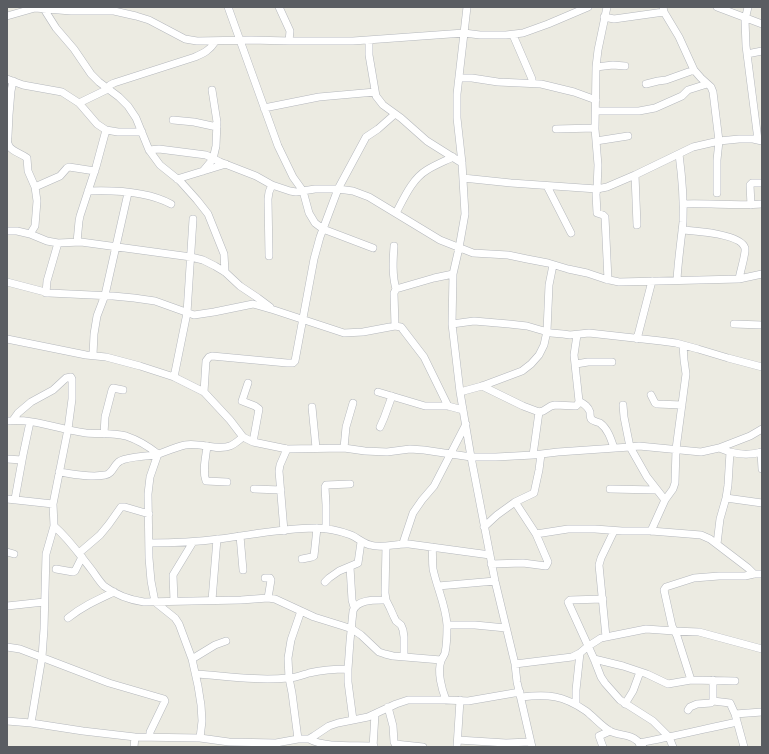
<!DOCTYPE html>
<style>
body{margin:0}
#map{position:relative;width:769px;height:754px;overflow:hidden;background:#ecebe2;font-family:"PT Sans",sans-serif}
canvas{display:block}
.frame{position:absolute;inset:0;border:8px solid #5a5d62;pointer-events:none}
</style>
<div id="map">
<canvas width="769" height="754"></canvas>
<div class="frame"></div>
</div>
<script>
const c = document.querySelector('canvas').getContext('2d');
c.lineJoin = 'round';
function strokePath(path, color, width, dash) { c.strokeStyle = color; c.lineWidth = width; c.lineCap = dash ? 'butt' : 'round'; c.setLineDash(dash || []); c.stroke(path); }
const minor = new Path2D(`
 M228,7L278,146L293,177L303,191L309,213L315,223L323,229L373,248
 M279,7L290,31L289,41
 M467,7L457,94V118L462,163L465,214L459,248L453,274L452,324L460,392L471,457L495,581L515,664L517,682L532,747
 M607,7L598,50L596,67L595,129L598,165L597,189L596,194L597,213L603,215L605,217L608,280
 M663,7L664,12L679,37L694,70L701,78L711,87L713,92L719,141L717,160V193
 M717,7L762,24
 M748,7L745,20L746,46L758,140
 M44,9L56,28L74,49L91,74L99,82L119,97L128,106L136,118L149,150L160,165L180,181L197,200L208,214L224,254L225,272
 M7,16L35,8L71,11H114L136,16L149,20L185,39L197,41L251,40L289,41H353L464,33L480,35H506L523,33L548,24L588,7
 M604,17L614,19L664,12
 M513,35L532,79V83
 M369,40V55L376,96L383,105L401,118L427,141L462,163
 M747,54L762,51
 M596,67L613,65L625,66
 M459,78H472L498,82L541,84L574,92L596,100
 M7,79L23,85L62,92L79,103L97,124L106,130L118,132H142
 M13,81L11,91L9,115L8,136C5,151 18,151 27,158L28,171L35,187L37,201L35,226L30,234
 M646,84L658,81L666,80L694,70
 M79,103L108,89L110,85L114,83L195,57C204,53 210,50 215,42
 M264,108L319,97L375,92
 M596,111H639L655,108L682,96L688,90L707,84
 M173,120L194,122L217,127
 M556,129L595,128
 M596,141L628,136
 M149,150L159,149L206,155L220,162L256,176L272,185L290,191L296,192L315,189H338L353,191L369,197L440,240L473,253L508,255L527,259L548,263L568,269L587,273L605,279L619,282L739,279L762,274
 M203,171L213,159L216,146L217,122L212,90
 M635,175L637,225
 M463,178L511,183L597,189L607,187L635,175L693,147L719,141L739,139H753L762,141
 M177,179L226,164
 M547,186L571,233
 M35,187L60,176L67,168L69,167L95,171
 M88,191C114,190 147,191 171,204
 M683,204C709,203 736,206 762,204
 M751,205L750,185L752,183H762
 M396,213C404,198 412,179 427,170C435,165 445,161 453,157
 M682,230C695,231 741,234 745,248C746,254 740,272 739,279
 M7,231H17L30,234L47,241L58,243L81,242L191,257L203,260L215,266L225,272L240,286L258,298L270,307
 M77,242L79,221L80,216L96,167L106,130
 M394,246C393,260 392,275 396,289
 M269,256L268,199L269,192L272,185
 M677,280C678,261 681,241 683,222C684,199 682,177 679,154
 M7,282L49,293L113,296L134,298L155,301L194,315L214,312L253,304L274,310L344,333L363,332L395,326L401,327L424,357L448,406
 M46,293L47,281L58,243
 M452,324L474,321L509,324L527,326L551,333L563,334L570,335L589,333L661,341L676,343L698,349L728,358L762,367
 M734,324L762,325
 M395,326L394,293L396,289L434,278L453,274
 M7,339L86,355L106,357L140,366L174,377L204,392L230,420L243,437L253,442L287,449L344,448L365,451L387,452L410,449L424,450L471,457H496L533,455L558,452L630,447L639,446L701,452L719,448L750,436L762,429
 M637,339L652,281
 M93,355L94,334L97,316L105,295L128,193
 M576,364L588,362H612
 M174,377L187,313L193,219
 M248,383L242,401L255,406L259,409L253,442
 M482,386L523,406L539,412L543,411L551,406L555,405L576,406L578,404L579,401L574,355L577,335
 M204,392L206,361L209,357L212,356L287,363H293L295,361L314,259L320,237L338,189L366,137L378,129L395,114
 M378,392L425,406H448L463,410
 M460,392L482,386L522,371L531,364L539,355L544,345L547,331L549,285L553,265
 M651,395L655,403L657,404L682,405
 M579,401C584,404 588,406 590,412C590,414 590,417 591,419C593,421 597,422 600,423C608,429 611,439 614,448
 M623,405L624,417L630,447L647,477L665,500
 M312,407L316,448
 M13,420L18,413L31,402L53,390L66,378L71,377L72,379V399L68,429L53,504L54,526L46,554L44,629L42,657L31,723
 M7,421C34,418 60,430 86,433C99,434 113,433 126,436C138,440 148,446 158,454L150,477L148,494L149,558L151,581L155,602L175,618L179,624L192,659L198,686L201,705L202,721L200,738
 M380,427L384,418L392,396
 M104,434L105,417L112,390L113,388L123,390
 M207,446C206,457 202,470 206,481L227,482
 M344,448L346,427L353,403
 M730,452C741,455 751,455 762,452
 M761,452L762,469
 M533,455L539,412
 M7,459L22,460
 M59,472C74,474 90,478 105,475C113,474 113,465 120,461C130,456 147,457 159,454C167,451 176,447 185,445C199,442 217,451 230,446C235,444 239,440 243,437
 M254,489L281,490
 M610,489L657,490
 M726,498L762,503
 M7,499L53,504
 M15,499L23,455L30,422
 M54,526C69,539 79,554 91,569C95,574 99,581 104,586C116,595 130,600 144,602L241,600L268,598L275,599L314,617L343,626L352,629L361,635L379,652L385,654L393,656L441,660
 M484,527L497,515L515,502L534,493L539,470L541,454
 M326,529V505L325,487L326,485L350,484
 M284,531L279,471L280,465L287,449
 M651,531L665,500L673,489L675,483L676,449L686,374L684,360L683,345
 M536,534L568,529H595L622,531H651L701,535L710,539L748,568L754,574
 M240,536L243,570
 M149,543C172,543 196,542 219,539C251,535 283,528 315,528C327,528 340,531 351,535C358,538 362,543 370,545C383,549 396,543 409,544L490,555
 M403,543L413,513L422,500L434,486L466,424
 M717,544L720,519L726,498L728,485L730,452L719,448
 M386,546L385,593L386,600L390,608L394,617L396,621L401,625L403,630L404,637V657
 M432,547C433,554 432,561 433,569C437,588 446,606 447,625C447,634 447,644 445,653C444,656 442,658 441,661C437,672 442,690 446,700
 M7,552L14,554
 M79,553L100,535L109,524L121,507H125L149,514
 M302,559L312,557L314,556L317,528
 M491,564L523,563L546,566L548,562L536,534L515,502
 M350,567L352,600L354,607
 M56,569L73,572L75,571L82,557
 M265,578H270L271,580L268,598
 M325,582L329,578L339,571L358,563L361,542
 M438,586L495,581
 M603,599L570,600L568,602L594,659L601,677L605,683L620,700L653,721L669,737L673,747
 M212,600L217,539
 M174,601L173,575L193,542
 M7,606L44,602
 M68,618C83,606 97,600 114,592
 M447,625H475L506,628
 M606,637L599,565L601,558L614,531
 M7,647L20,649L109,683L164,699L165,701L150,732V737
 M192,659L215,645L226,641
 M594,659L623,666L647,674L668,684L691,680L735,681
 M515,664L572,657L580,653L587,647L601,638L646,629L674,631L699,632L762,649
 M196,674C226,676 257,681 288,678C295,678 302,675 309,673C322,670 335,669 348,669
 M691,680L677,636L672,626L664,590L666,587L694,578L719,576H745L754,574H762
 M713,680V701
 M521,697C548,694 563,695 586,711C594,717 601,726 610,731C617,735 624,734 631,737C636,739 640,743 643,747
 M576,704V690L580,653
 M625,704L633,691L640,672
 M388,707L393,726L394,742L395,744L423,747
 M688,710L690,707L697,704L711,703L713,701L730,703L735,714L744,747
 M735,714L762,712
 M353,720L348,682V669L350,641L353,611C357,599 375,600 386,600
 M7,721L31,723L83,731L135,737L200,738L229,742L276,743L298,739H309L314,736L329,726L338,723L368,717L396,704L408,700H446L468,701L520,692
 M298,739L292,693L289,678L288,658L291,640L301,611
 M309,739C325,748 354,745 374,746
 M458,740L506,743L530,742
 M639,743C672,737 704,729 737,722
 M134,747L135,737
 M373,747L375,714
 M457,747L460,700
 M603,747L599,736L610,731`);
strokePath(minor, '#b4b7bc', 8);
strokePath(minor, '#fff', 7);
</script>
